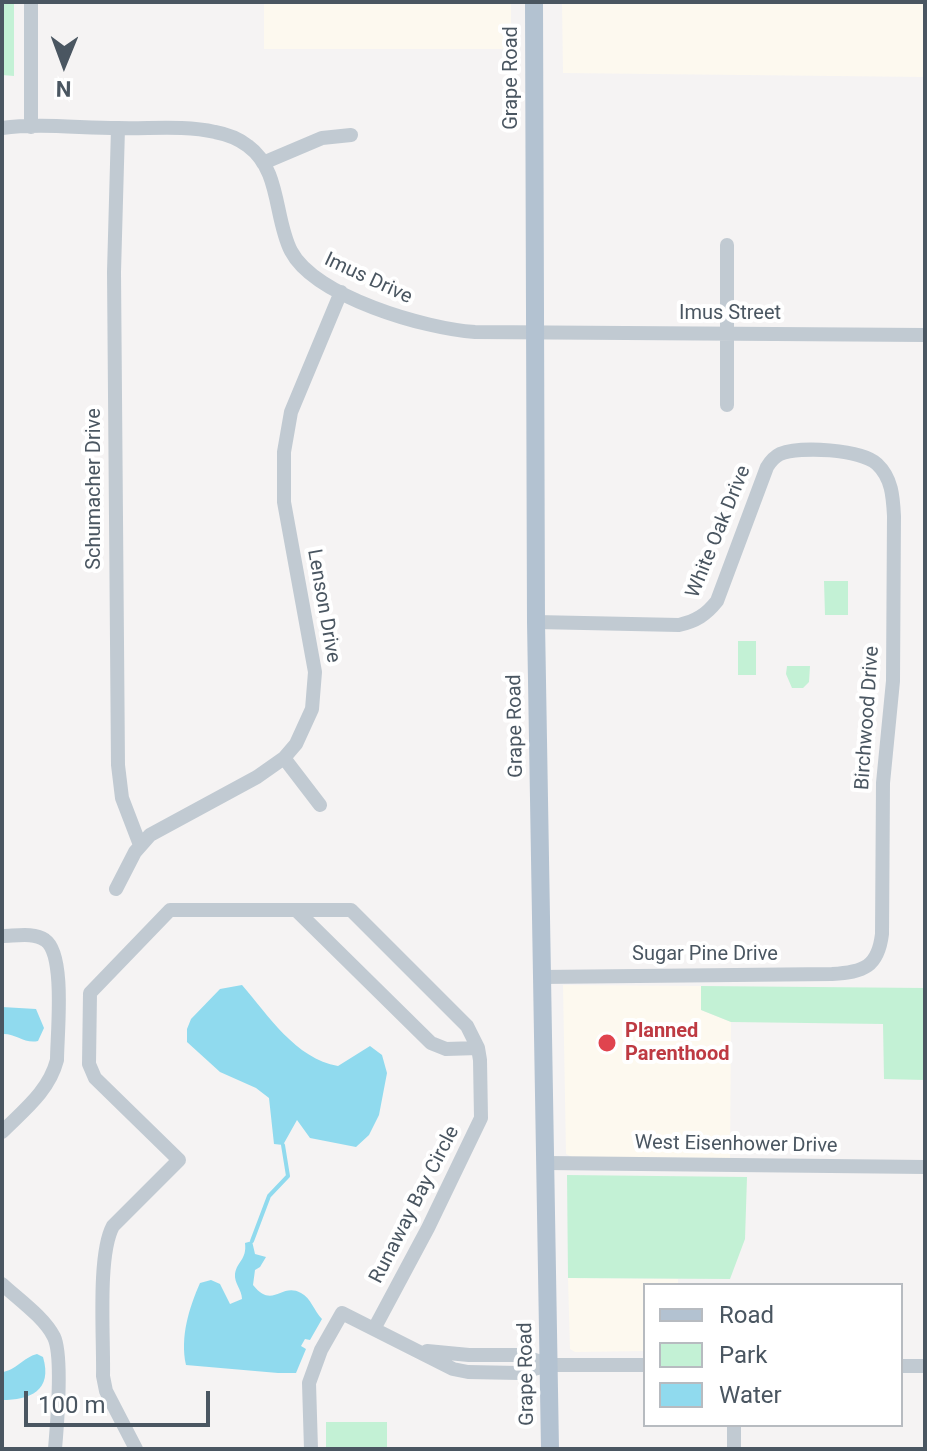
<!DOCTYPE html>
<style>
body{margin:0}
#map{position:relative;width:927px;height:1451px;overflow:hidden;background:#f5f3f3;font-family:Roboto,sans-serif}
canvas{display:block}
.frame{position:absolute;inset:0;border:4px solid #4a5661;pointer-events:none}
.legend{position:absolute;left:643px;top:1283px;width:260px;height:144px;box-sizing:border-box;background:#fff;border:2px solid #b7bbc0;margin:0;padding:10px 14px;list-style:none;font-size:24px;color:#4a5661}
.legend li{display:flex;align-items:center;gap:16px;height:40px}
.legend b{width:40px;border:2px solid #b7bbc0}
.north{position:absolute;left:24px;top:24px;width:80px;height:80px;-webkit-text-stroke:6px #fff;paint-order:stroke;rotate:181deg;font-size:22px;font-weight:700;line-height:32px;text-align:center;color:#4a5661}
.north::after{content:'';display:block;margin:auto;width:28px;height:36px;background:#4a5661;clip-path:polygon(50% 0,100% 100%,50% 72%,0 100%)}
.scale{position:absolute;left:24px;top:1391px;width:186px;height:36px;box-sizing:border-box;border:4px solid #4a5661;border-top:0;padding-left:10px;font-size:24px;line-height:28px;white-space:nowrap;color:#4a5661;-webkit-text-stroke:6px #fff;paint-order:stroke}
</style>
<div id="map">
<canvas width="927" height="1451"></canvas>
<div class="frame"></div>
<ul class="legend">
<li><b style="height:10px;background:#b3c2d1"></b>Road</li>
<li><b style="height:22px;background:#c3f1d5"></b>Park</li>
<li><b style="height:22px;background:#90daee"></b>Water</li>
</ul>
<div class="north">N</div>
<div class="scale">100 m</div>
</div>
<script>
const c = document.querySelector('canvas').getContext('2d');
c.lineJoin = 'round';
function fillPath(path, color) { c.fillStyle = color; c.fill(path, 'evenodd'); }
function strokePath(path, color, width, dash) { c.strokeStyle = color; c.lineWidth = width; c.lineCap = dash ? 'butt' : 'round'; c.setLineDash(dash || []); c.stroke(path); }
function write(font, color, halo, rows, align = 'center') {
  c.font = font + ' Roboto,sans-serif'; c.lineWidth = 8; c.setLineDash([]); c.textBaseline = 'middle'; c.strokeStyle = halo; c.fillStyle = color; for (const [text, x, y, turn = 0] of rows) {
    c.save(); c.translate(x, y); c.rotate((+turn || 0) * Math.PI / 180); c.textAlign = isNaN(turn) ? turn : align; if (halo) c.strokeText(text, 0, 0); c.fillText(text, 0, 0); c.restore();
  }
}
fillPath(new Path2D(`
 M264,2H511V49H264Z
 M562,2H925L924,77L563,73Z
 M563,985L701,986V1010L731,1022L730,1158L572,1157L566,1154Z
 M568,1278L678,1279V1285H645V1351L575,1352L570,1349Z`), '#fdf9ef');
fillPath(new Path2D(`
 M2,2H14V76L2,75Z
 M824,581H848V615H825Z
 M738,641H756V675H738Z
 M787,666H810L809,682L803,688H792L786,674Z
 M701,986L925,988V1080L884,1079L883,1024L731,1022L701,1010Z
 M567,1175L747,1177L745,1239L730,1279L568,1278Z
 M326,1422H387V1449H326Z`), '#c3f1d5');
fillPath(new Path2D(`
 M242,985C268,1015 296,1059 338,1066L370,1046L382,1055L387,1073L379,1115L369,1135L356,1147L310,1138L297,1120L283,1145L274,1144L269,1098L256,1088L220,1072L187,1042V1029L191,1019L220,989Z
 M2,1007L36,1009L44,1028L38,1041C24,1044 16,1033 2,1034Z
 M252,1241L255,1254L266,1257L260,1267L255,1270L253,1285C273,1310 281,1282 301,1293C311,1298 314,1311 322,1319L310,1340L305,1339L301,1346L306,1349L296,1373H278L186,1365C180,1337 189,1308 200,1283L211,1280L220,1284L230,1304L242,1299C242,1290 234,1283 235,1274C237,1261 247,1260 245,1243Z
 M37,1354L43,1357C53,1391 30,1400 2,1400V1372C15,1371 24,1357 37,1354Z`), '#90daee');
strokePath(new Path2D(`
 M252,1241L269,1196L288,1176L283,1145`), '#90daee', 4);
strokePath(new Path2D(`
 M31,2V127
 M2,128C39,123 80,128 118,128C149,129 184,125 215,132C226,134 239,139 248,146C281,170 274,218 291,251C315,297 426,329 475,332L925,335
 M118,128L114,272L118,765L122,798L140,845
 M263,163L322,138L351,135
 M727,245V405
 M536,622L679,625C696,621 706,615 717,601L767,467C770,462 774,457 780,454C800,446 861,449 877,464C892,478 893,497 894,516L893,681L883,783L882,934C878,967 864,972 832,974L541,977
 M284,758L320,805
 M116,889L135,852L150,835L257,777L284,758L296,744L312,709L315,672L284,502V452L291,412L341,292
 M296,910L431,1043L446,1049L478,1048
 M2,936C15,936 34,932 45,940C66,954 57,1035 57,1060C49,1091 24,1110 2,1132
 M546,1163L925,1167
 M2,1284C18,1299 44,1317 54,1337C63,1356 57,1426 55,1449
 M427,1351L469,1355H518L548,1364
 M901,1366H925
 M734,1425V1449
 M136,1449L106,1391L103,1376C104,1341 97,1255 113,1226L179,1160L95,1078L89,1064L90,993L170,910H351L467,1026L478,1048L480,1060L481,1118L428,1228L374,1329
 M311,1449L309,1383L321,1350L342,1313L453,1369L468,1372L519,1373L549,1365H645`), '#c1cad2', 14);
strokePath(new Path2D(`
 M534,2L536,622L550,1449`), '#b3c2d1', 18);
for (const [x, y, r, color] of [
 [607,1043,10,"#e0444e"]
]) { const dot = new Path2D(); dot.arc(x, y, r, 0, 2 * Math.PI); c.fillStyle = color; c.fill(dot); strokePath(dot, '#fff', 3); }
write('20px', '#4a5661', '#fff', [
 ["Grape Road",512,78,-90],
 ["Imus Drive",368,279,25],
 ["Imus Street",730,314],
 ["Schumacher Drive",95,489,-90],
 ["White Oak Drive",719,532,-68],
 ["Lenson Drive",323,606,80],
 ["Birchwood Drive",868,718,-86],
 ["Grape Road",516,726,-91],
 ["Sugar Pine Drive",705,955],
 ["West Eisenhower Drive",736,1145,1],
 ["Runaway Bay Circle",415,1205,-63],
 ["Grape Road",527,1374,-91]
]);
write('bold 20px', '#be3a42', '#fff', [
 ["Planned",625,1032],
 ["Parenthood",625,1055]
], 'left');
</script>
